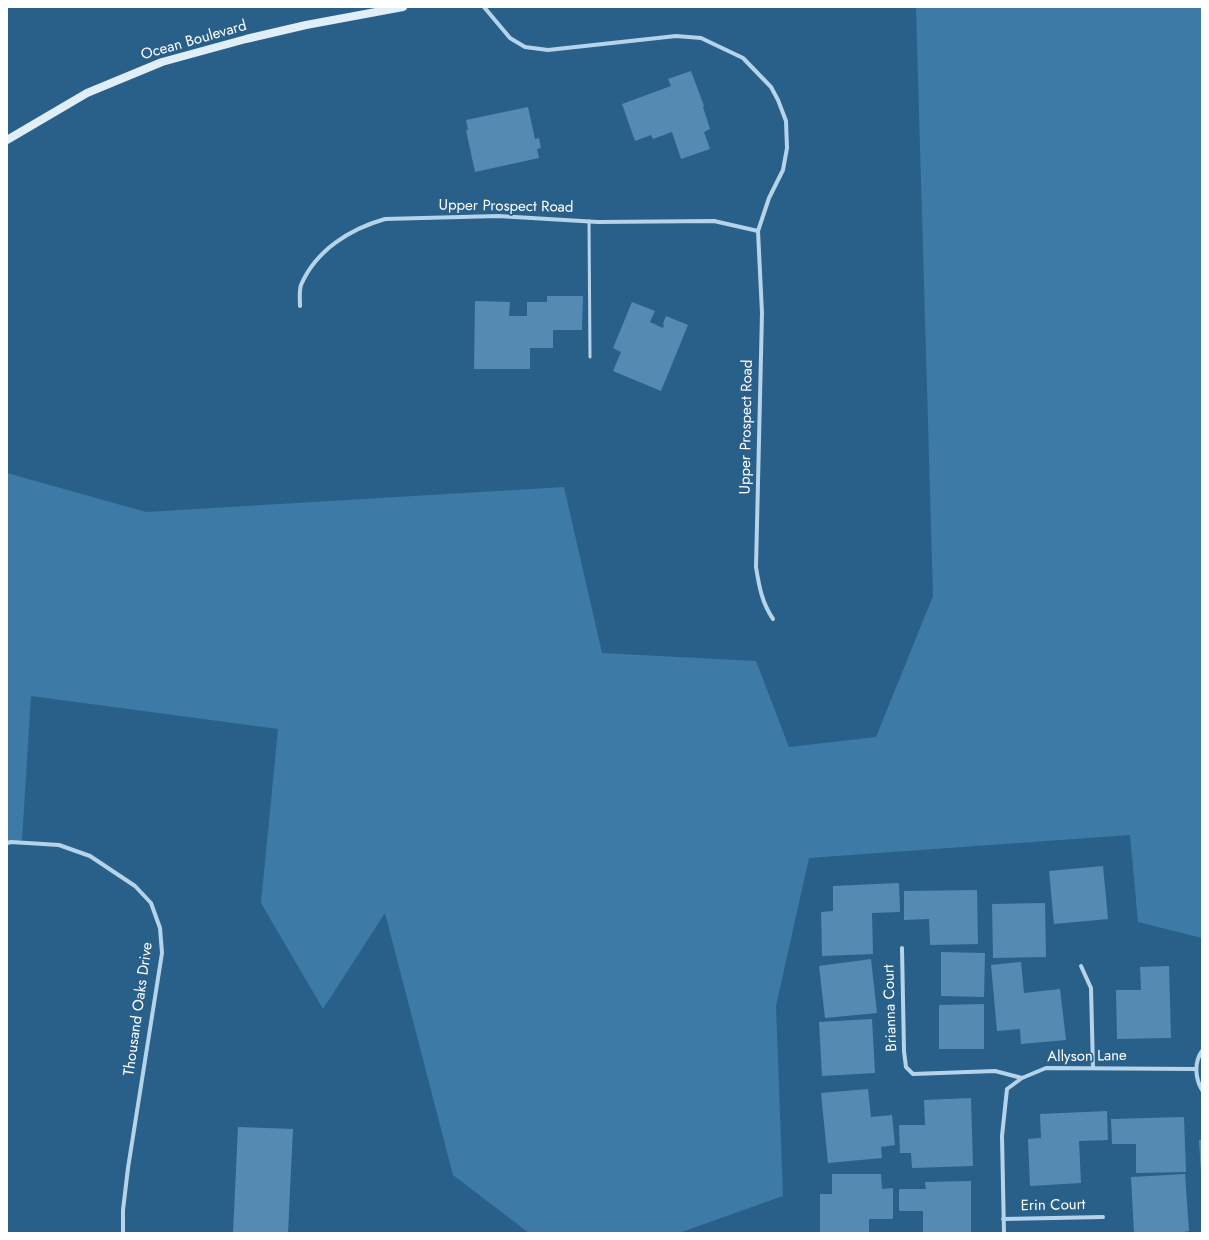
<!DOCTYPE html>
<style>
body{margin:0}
#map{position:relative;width:1209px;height:1240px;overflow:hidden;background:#28608a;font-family:Jost,sans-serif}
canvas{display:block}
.frame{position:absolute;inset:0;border:8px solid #fff;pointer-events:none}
</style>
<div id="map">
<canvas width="1209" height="1240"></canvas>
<div class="frame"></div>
</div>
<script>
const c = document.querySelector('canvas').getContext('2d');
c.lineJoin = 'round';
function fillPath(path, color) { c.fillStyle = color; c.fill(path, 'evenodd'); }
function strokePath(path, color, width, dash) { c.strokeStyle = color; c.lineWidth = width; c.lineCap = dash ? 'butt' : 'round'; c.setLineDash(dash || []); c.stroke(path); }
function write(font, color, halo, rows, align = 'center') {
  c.font = font + ' Jost,sans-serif'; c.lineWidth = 3.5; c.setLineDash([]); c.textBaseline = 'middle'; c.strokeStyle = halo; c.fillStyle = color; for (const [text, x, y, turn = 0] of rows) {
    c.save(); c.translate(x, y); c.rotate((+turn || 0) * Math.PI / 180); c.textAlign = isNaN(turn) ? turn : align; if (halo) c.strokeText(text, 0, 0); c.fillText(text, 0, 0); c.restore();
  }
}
fillPath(new Path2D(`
 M916,7H1202V938L1138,922L1130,835L809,858L776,1006L783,1196L679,1233H529L453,1175L385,913L323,1009L261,903L278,729L31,696L22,840L7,844V473L146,512L564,487L602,653L756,661L789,747L876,737L933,596Z`), '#3d7aa6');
fillPath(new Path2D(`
 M691,71L704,106L703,107L710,129L704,132L710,149L681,159L672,132L653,139L651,135L635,141L622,104L671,86L668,79Z
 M528,107L535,139L539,138L541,148L537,149L539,158L475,172L466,130H468L466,120Z
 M547,296H583L582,330H553V348H530V369H474L475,301L510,302L509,316H527V302H547Z
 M632,302L655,311L650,322L663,328L664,325L663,324L666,316L688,325L661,391L613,371L621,352L613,348Z
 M1103,866L1108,919L1054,924L1049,871Z
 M899,883L900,912L872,913L873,954L822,956L821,912L833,911V886Z
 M977,890L978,944L930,945L929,919L904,920V891Z
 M1045,903L1046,957L993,958L992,904Z
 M941,952L985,953L984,997L941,996Z
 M871,959L877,1013L825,1018L819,966Z
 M1021,962L1024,993L1060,989L1066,1040L1021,1044L1020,1029L997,1031L991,965Z
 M1169,966L1171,1038L1117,1039L1116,990H1141L1140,967Z
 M984,1004V1049H939V1005Z
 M872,1019L875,1073L822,1076L819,1022Z
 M868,1089L871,1117L892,1115L895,1145L881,1147L882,1158L828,1163L821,1093Z
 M971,1098L973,1166L912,1168L911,1153H900L899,1125H925L924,1100Z
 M1107,1111L1108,1140L1079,1141L1081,1183L1030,1186L1028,1139L1041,1138L1040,1114Z
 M1184,1117L1186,1172L1136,1173V1144H1112L1111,1119Z
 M238,1127L293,1129L288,1233H233Z
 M1199,1140H1202V1172H1201Z
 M832,1174H881L882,1189L893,1188V1219H869V1233H820V1194H832Z
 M1185,1174L1189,1231L1179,1233H1134L1131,1177Z
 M971,1181V1233H923V1211H899V1189H926L925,1182Z`), '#558bb2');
strokePath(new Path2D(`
 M589,221L590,357`), '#b6d4e9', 3);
strokePath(new Path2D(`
 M484,7L510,38L525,47L548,50L676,36L701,38L743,58L771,87L778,100L786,121L787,148L783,170L769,198L758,231L762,313L756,567C759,586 762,603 773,619
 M300,306C300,300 299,291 301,285C316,250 350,229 385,219L498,216L598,222L714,221L758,231
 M7,843L11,842L59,845L90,856L135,886L151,903L160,928L162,953L128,1168L123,1210V1233
 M902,948L904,1051L906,1067L913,1074L995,1071L1022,1078
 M1081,966L1091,988L1093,1068
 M1202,1051C1194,1062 1195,1078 1202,1090
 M1003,1219L1103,1217
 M1004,1233L1002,1136L1007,1089L1022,1078L1046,1068L1196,1069`), '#b6d4e9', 4);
strokePath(new Path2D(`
 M7,140L87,93L162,62L246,39L306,25L403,7`), '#e0eef8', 8);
write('15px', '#fff', '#28608a', [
 ["Ocean Boulevard",194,41,-16],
 ["Upper Prospect Road",506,207,1],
 ["Upper Prospect Road",747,427,-89],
 ["Brianna Court",891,1008,-92],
 ["Thousand Oaks Drive",139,1009,-82],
 ["Allyson Lane",1087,1057,-1],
 ["Erin Court",1053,1206,-1]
]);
</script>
